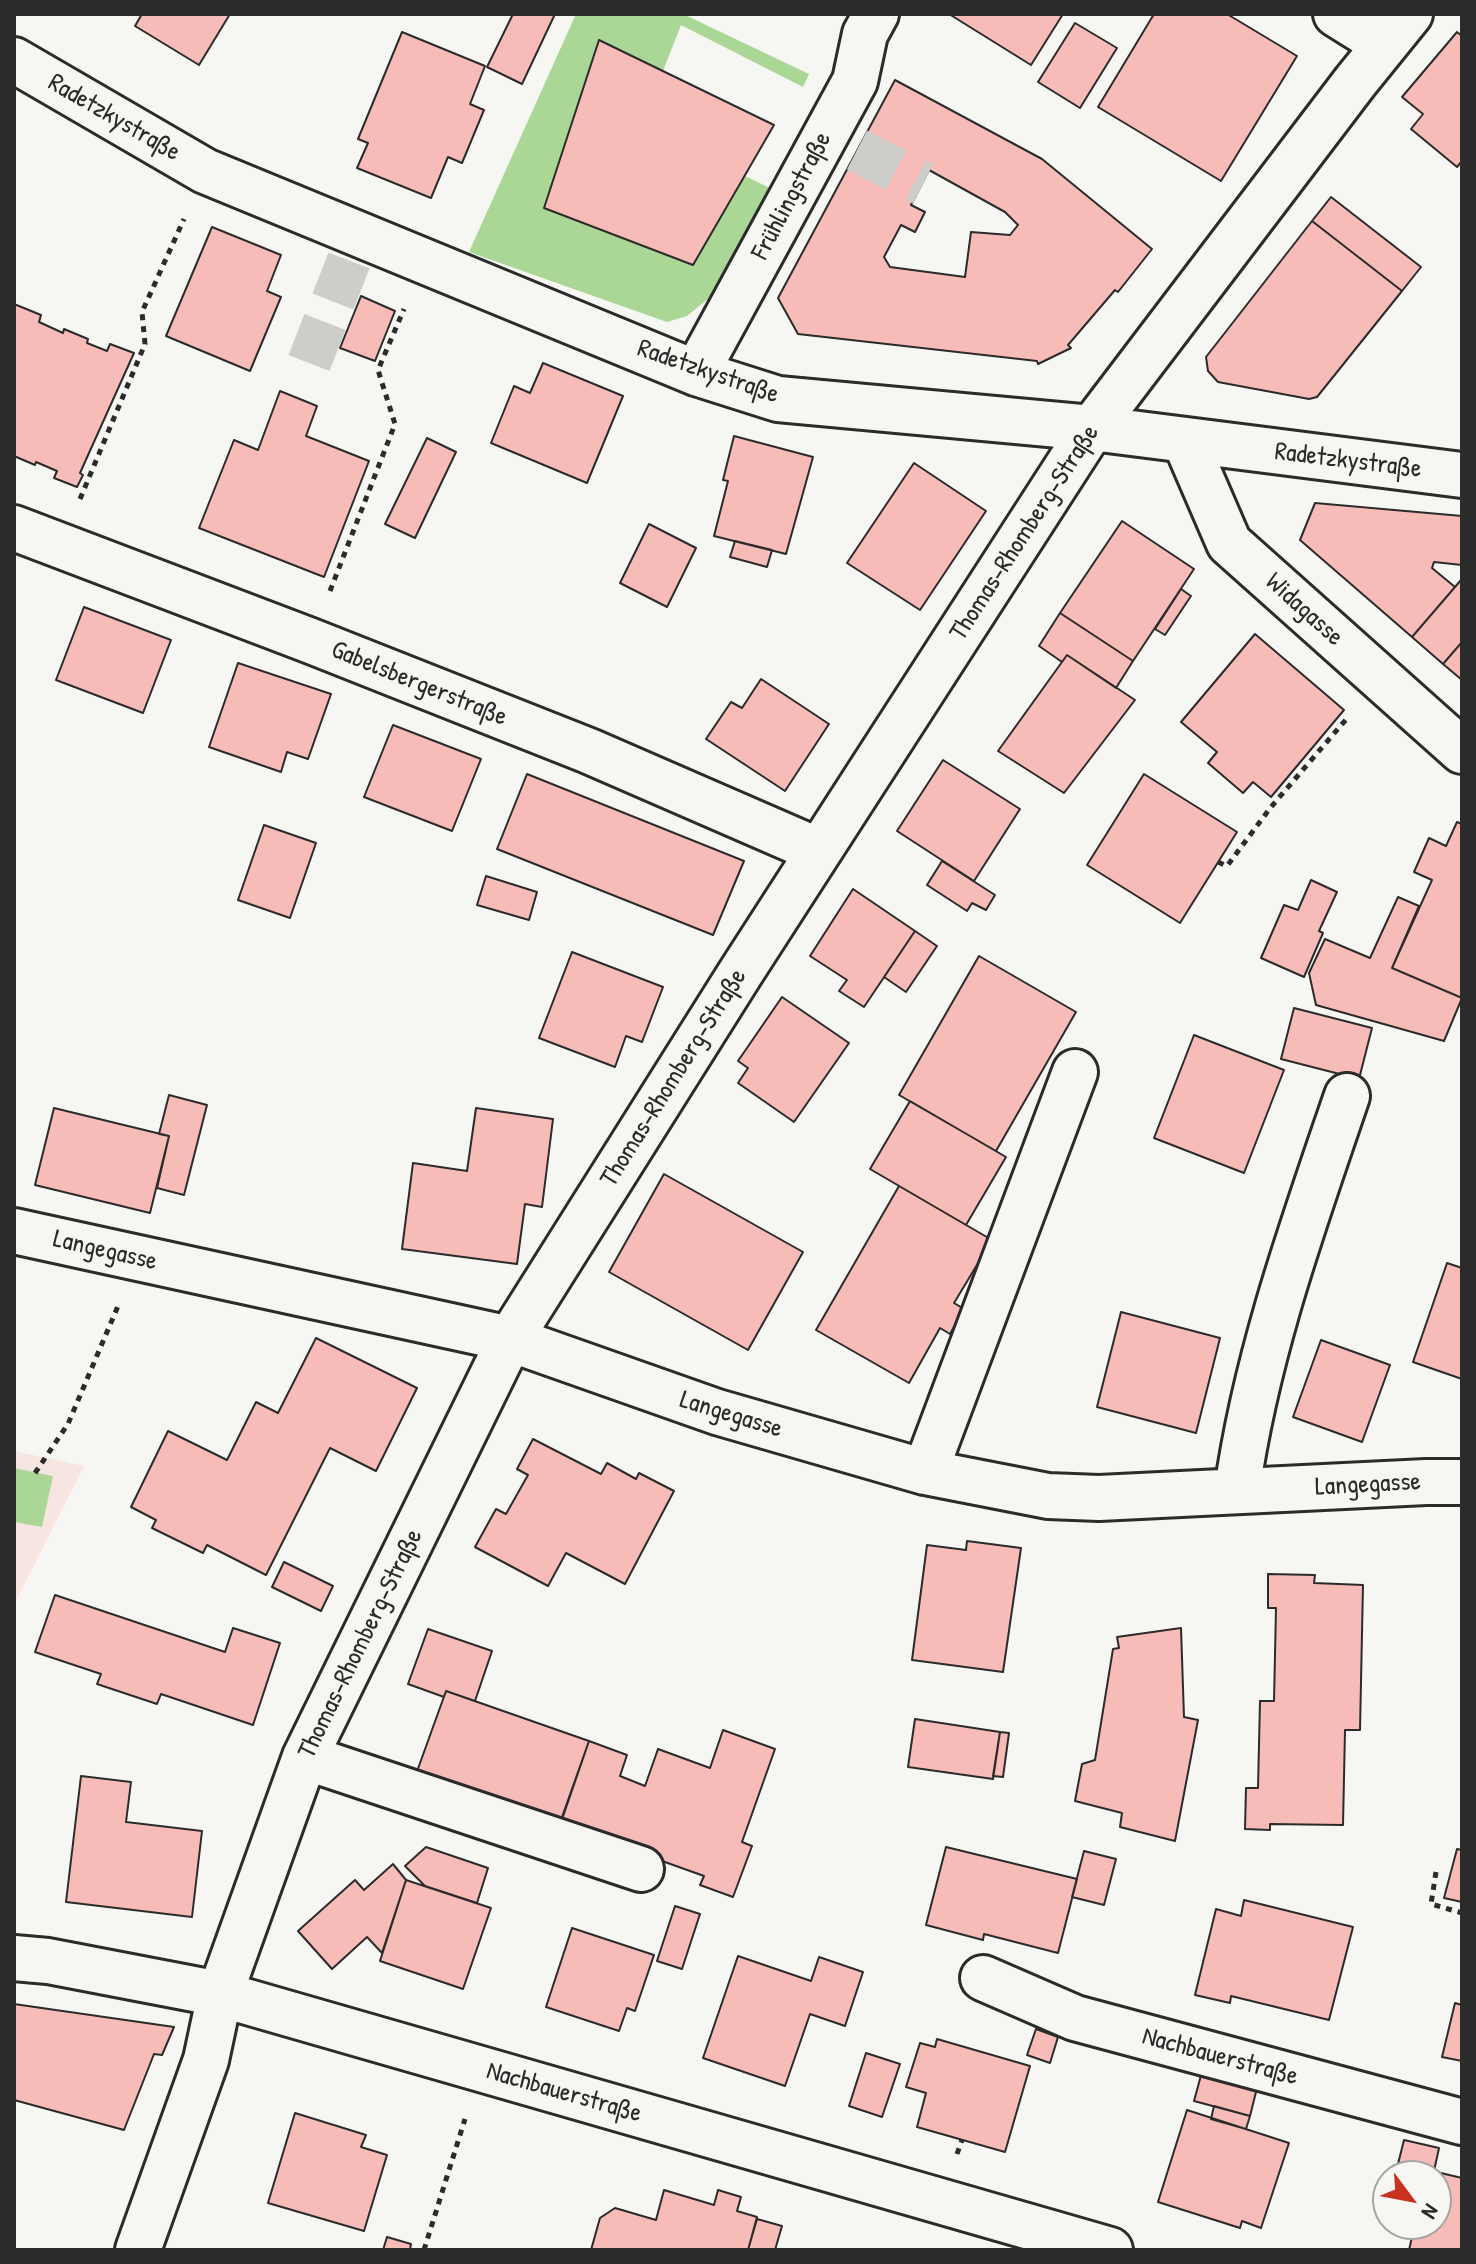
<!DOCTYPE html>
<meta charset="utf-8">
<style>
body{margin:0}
#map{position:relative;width:1476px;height:2264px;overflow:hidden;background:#f6f6f2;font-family:"Patrick Hand",sans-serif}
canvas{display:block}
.frame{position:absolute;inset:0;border:16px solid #2b2b2b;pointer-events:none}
.north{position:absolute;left:1372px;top:2160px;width:80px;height:80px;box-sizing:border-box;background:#f6f6f2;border:2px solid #a5a5a2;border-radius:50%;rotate:122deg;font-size:22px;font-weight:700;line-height:32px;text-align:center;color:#2b2b2b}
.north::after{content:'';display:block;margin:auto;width:28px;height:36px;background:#c8321e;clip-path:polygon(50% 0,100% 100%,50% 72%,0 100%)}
</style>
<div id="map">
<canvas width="1476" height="2264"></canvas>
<div class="frame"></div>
<div class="north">N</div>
</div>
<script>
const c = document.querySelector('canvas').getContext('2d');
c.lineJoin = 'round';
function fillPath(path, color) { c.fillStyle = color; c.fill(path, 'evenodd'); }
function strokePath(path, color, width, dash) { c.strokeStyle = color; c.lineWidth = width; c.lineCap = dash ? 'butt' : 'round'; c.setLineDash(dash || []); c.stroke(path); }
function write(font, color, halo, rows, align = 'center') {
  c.font = font + ' "Patrick Hand",sans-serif'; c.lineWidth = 7; c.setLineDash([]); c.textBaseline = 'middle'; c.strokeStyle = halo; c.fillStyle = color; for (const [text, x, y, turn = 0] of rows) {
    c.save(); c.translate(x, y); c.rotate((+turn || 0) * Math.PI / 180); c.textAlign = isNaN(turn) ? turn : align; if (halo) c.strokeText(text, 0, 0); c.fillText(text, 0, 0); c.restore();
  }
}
fillPath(new Path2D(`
 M14,1451L84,1466L14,1605Z`), '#f7e5e1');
fillPath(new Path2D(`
 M576,14H683L809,74L803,87L681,25L663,71L600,40L545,208L693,265L745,176L772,189L708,299L687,316L667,322L469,252Z
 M14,1468L53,1476L42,1527L14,1522Z`), '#aad796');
const building = new Path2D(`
 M142,14H230L199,65L135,26Z
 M513,14H555L522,84L487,67Z
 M949,14H1063L1031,65Z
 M1154,14H1227L1297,56L1221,181L1098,107Z
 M1075,23L1117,48L1080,108L1038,82Z
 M402,32L485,66L470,104L484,110L462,163L448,157L431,198L357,168L368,143L358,139Z
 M1457,32L1462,36V161L1457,167L1411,129L1423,114L1402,97Z
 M599,40L774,125L693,265L544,208Z
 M895,80L1042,159L1152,249L1118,292L1115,290L1068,345L1071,348L1038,364L1037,361L798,334L778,298ZM929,170L1005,212L1018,225L1010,235L971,232L965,277L890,267L884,257L901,225L915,232L925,212L911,205Z
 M1331,197L1421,267L1402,291L1312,221Z
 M1312,221L1402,291L1317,397L1309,399L1218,382L1208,371L1206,357Z
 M212,227L281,255L267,291L281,297L250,371L166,336Z
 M361,296L395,311L375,361L340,348Z
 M14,304L41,315L39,322L63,333L64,329L88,339L87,343L107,351L110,344L134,353L80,473L83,475L77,487L54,478L57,471L36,462L35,465L14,456Z
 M543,363L623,396L587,483L491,443L514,386L530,393Z
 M280,391L317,406L306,436L369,461L324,577L199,528L234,440L258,450Z
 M734,436L813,457L786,554L714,536L728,481L723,480Z
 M427,438L456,452L415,538L385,524Z
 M914,463L986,511L920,610L847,563Z
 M1315,503L1462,516V565L1434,562L1432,568L1455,587L1412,637L1300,540Z
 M1122,521L1194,569L1133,661L1060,613Z
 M649,524L696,548L667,607L620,583Z
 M735,541L772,550L767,567L730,557Z
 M1461,580L1462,642L1443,664L1412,637Z
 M1181,589L1191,596L1165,635L1155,629Z
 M84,607L171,640L143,713L56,680Z
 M1060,613L1133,661L1116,688L1067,655L1062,662L1039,646Z
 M1255,634L1344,710L1271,797L1253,782L1243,793L1208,763L1217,752L1181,722Z
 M1462,642V680L1443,664Z
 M1067,655L1135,700L1064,793L998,751Z
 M238,663L331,694L308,759L287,752L281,772L209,747Z
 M761,679L829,724L785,791L706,739L731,702L742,708Z
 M393,725L481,759L452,831L364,797Z
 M943,760L1020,809L974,881L897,831Z
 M527,774L744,861L713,935L497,849Z
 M1144,774L1237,832L1180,923L1087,865Z
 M1457,822L1462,824V998L1392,968L1432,880L1414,872L1429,838L1446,846Z
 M264,825L316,843L290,918L238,900Z
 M942,861L995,895L986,910L972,903L967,911L927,885Z
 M486,876L537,892L529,920L477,905Z
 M1311,880L1337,892L1319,931L1323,933L1304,977L1261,958L1284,905L1298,910Z
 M853,889L915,931L864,1007L839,991L847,980L810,956Z
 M1398,897L1419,906L1392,968L1462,998L1444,1041L1316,1005L1309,973L1325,939L1370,958Z
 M915,931L937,946L906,992L884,977Z
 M572,952L663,987L642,1042L626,1036L615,1067L539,1038Z
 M979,956L1076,1012L996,1151L899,1095Z
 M782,997L849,1043L794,1122L738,1083L748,1068L738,1061Z
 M1294,1008L1372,1028L1359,1079L1281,1059Z
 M1194,1035L1284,1070L1244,1173L1154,1138Z
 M169,1095L207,1105L184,1195L157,1188L169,1136L159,1134Z
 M910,1101L1006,1157L966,1225L870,1169Z
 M54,1108L169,1136L150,1213L35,1185Z
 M476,1108L553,1119L542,1207L525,1204L517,1264L402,1249L413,1163L467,1171Z
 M664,1174L803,1252L748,1350L609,1272Z
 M899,1186L992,1240L954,1303L964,1309L950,1334L940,1328L909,1383L816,1330Z
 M1447,1263L1462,1268V1379L1413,1362Z
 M1121,1312L1220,1338L1196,1433L1097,1407Z
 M316,1338L417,1388L376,1471L330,1448L266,1575L207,1545L203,1553L152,1528L156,1520L131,1507L168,1431L227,1460L256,1402L278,1413Z
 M1321,1340L1390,1365L1362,1442L1293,1417Z
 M533,1439L601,1474L607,1463L636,1479L639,1473L674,1491L625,1584L566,1553L548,1586L475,1547L496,1509L506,1514L528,1475L517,1469Z
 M967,1541L1021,1548L1003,1672L912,1660L927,1545L966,1550Z
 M284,1562L333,1586L321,1611L272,1587Z
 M1268,1574L1315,1575L1314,1583L1363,1585L1360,1730H1345L1343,1825L1270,1824V1830L1245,1829L1246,1788H1258L1260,1701H1274L1276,1608H1268Z
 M55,1595L225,1652L233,1628L280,1643L253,1725L161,1694L157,1704L97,1684L101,1674L35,1652Z
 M1181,1628L1184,1717L1198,1720L1175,1841L1120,1827L1122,1813L1075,1801L1082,1764L1095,1760L1113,1649L1119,1648L1117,1637Z
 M428,1629L492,1651L475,1701L446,1691L444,1697L408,1684Z
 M446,1691L589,1741L559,1828L415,1777Z
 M915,1719L1000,1732L993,1779L908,1767Z
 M723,1730L775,1749L742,1842L752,1846L733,1897L700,1885L704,1876L623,1847L561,1820L589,1741L627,1755L620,1776L645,1786L658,1749L710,1768Z
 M1000,1732L1009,1733L1003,1777L993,1776Z
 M81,1776L131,1782L126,1822L202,1831L192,1917L66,1902Z
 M426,1847L488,1868L477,1903L425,1886L405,1866Z
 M946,1847L1077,1879L1058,1953L984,1934L983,1940L926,1925Z
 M1457,1849L1462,1850V1902L1444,1898Z
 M1084,1851L1116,1859L1104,1905L1072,1897Z
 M393,1864L406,1880L382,1953L367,1937L332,1969L298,1931L355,1880L364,1890Z
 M406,1880L491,1908L463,1989L380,1961Z
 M1244,1900L1353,1927L1329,2020L1231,1996L1230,2003L1195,1995L1216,1909L1241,1916Z
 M675,1906L700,1914L682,1969L657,1961Z
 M572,1928L654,1955L635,2011L627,2008L619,2031L546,2007Z
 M738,1956L811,1981L819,1957L863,1972L845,2026L810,2014L785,2086L703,2058Z
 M1455,2003L1462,2005V2061L1442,2057Z
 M14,2004L174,2027L162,2055L154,2054L124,2130L14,2100Z
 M1036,2029L1058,2037L1050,2063L1027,2055Z
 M937,2039L1030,2066L1005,2152L917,2127L926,2093L906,2087L920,2043L935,2047Z
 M866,2053L900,2064L882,2117L849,2106Z
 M1203,2068L1258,2084L1250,2116L1194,2101Z
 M1214,2106L1250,2116L1246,2129L1211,2119Z
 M1187,2110L1289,2143L1261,2228L1242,2221L1240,2228L1158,2202Z
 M295,2113L366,2135L361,2147L387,2155L364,2231L268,2203Z
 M1404,2140L1439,2148L1434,2171L1428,2170L1427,2176H1395Z
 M1428,2170L1462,2178V2250H1409L1415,2224H1436V2176H1427Z
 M664,2190L714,2205L718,2190L741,2197L737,2211L757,2217L748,2250H591L600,2218L615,2208L656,2220Z
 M757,2219L782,2226L775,2250H748Z
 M387,2237L411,2244L410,2250H383Z`);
fillPath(building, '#f8bcb8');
strokePath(building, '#2b2b2b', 2);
strokePath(new Path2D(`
 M857,150L923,184
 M309,363L359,235`), '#cdcdca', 44, [44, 22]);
const minor = new Path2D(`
 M1336,14L1384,44
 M14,60L205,171L696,373L778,399L1092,428L1462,475
 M696,373L855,81L865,34L876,14
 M1185,441L1229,543L1462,751
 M14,528L311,641L589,751L819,851
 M14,1231L510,1339L717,1412L925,1472L1048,1496L1099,1498L1426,1482H1462
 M925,1472L1075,1072
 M1237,1491C1256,1355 1303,1225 1347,1096
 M305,1757L641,1869
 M14,1958L48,1961L220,1994L1110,2250
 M983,1978L1075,2018L1462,2122
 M138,2250L206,2060L220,1994L305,1757L510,1339L741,972L1092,428L1355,82L1410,14`);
strokePath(minor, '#2b2b2b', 50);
strokePath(new Path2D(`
 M80,499L145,344L142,312L184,219
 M330,591L395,424L378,370L404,309
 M1218,862L1227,866L1271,807L1349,716
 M35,1473L68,1424L118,1306
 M1436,1872L1431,1904L1462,1913
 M957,2154L962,2140
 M424,2250L465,2119`), '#2b2b2b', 5, [6, 6]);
strokePath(minor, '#f6f6f2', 44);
write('26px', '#2b2b2b', '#f6f6f2', [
 ["Radetzkystraße",114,118,30],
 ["Frühlingstraße",792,196,-62],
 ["Radetzkystraße",708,372,19],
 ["Radetzkystraße",1348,461,7],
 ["Thomas-Rhomberg-Straße",1025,533,-57],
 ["Widagasse",1304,610,42],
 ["Gabelsbergerstraße",419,684,22],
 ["Thomas-Rhomberg-Straße",674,1078,-58],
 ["Langegasse",105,1251,13],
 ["Langegasse",731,1415,17],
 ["Langegasse",1368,1485,-3],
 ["Thomas-Rhomberg-Straße",361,1644,-64],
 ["Nachbauerstraße",1220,2057,15],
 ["Nachbauerstraße",564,2093,16]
]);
</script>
